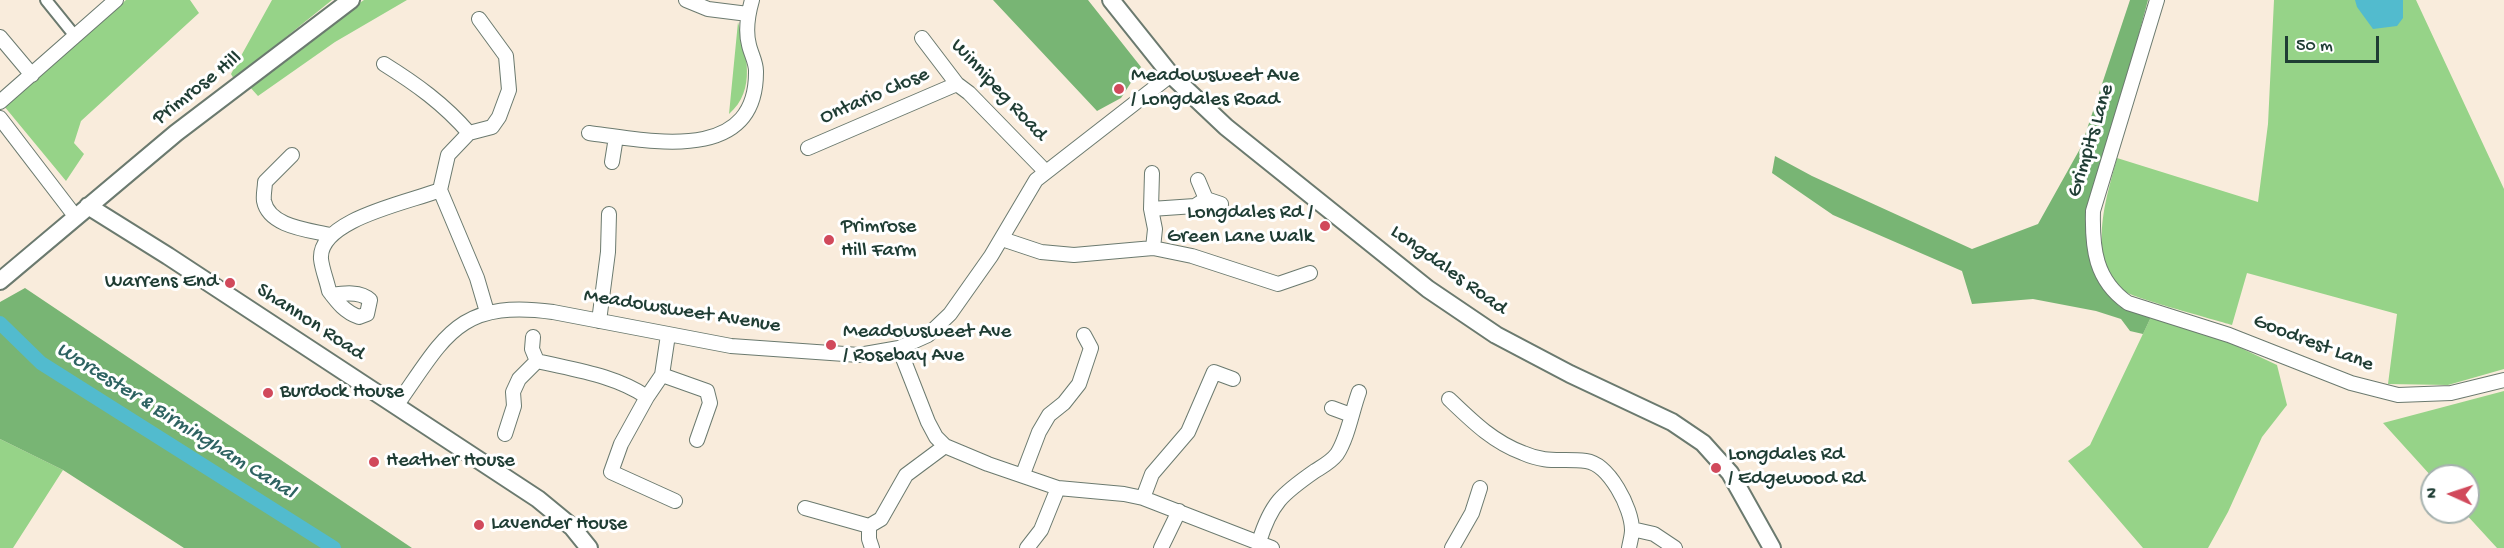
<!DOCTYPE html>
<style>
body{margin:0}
#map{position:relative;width:2504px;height:548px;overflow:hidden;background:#f9ecdc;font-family:"Gochi Hand",sans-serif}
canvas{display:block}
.north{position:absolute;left:2420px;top:464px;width:60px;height:60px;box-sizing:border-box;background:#fff;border:2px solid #a5b1ae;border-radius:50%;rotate:273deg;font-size:16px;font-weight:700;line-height:24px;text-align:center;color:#1f3d34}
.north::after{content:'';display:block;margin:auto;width:21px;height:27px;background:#d1495b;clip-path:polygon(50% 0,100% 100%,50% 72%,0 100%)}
.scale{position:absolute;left:2285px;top:36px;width:94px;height:27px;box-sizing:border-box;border:3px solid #1f3d34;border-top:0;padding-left:8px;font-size:18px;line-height:21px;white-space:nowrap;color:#1f3d34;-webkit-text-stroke:4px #fff;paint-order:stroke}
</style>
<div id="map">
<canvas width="2504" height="548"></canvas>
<div class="north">N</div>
<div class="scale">50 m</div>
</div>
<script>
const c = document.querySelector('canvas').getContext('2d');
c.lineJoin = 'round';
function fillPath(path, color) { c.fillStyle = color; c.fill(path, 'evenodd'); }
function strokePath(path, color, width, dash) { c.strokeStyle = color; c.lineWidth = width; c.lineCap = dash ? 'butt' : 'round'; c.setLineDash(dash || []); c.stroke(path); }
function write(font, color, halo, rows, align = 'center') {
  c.font = font + ' "Gochi Hand",sans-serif'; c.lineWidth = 6; c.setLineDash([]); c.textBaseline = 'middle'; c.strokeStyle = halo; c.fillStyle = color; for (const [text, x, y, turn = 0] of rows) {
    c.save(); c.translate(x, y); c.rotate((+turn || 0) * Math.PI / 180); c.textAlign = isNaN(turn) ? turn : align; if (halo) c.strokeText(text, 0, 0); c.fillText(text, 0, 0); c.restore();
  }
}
fillPath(new Path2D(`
 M126,0H190L199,13L81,121L74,143L84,154L66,181L4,106Z
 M272,0H332L234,79L231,74Z
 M364,0H407L335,42L258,96L249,86L337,18Z
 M2274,0H2416L2504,189V369L2448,385L2388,384L2397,314L2247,273L2232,325C2216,320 2129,297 2122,290C2087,255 2106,199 2117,158L2258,202L2268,124Z
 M738,22C746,53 757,90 729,114Z
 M2151,317L2226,341L2277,365L2287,405L2262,437L2228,512L2208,548H2143L2068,461L2090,445Z
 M2504,391V548H2497L2464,512H2468V476L2432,477L2383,423Z
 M0,439L63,470L13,548H0Z`), '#96d388');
fillPath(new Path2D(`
 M993,0H1088L1141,67L1121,98L1097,111Z
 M2130,0H2148L2102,171L2096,276L2119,306L2151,317L2143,334L2130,331L2121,319L2096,311L2033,299L1972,304L1962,271L1833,215L1772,173L1775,156L1812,176L1972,249L2038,224L2081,147Z
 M25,288L412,548H184L63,470L0,439V302Z`), '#78b574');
fillPath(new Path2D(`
 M2355,0H2403V18L2397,26L2373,29L2357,7Z`), '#52bbce');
strokePath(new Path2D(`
 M0,323L41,363L334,548`), '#52bbce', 14);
const pedestrian = new Path2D(`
 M46,0L75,36`);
const minor = new Path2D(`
 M686,0L708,9L748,14
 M2157,0L2093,211C2092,248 2095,280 2128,303L2229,335L2351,383L2398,395L2451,393L2504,380
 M0,37L32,75
 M922,38L957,84L969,93L1045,171
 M384,64C416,84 444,104 469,133
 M0,102L116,0
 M0,118L75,216
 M589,133C650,141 757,165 756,71C756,62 751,54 749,45C745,30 748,14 752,0
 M808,148L957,84
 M292,155L265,182C265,188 263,195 264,201C269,227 310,230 330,235
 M612,162L616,137
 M1198,180L1206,199L1221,204
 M440,190L448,155L469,133L492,127L499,117L509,90L506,56L479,19
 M1151,209L1195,206L1206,199
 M1002,239L1041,252L1074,255L1153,248L1155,229L1151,209L1152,173
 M1153,248L1192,256L1278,284L1310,273
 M332,295C344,293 361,291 370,300L367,314L359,317C345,312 338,303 329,291C327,281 322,269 321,259C318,219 411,202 440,190L477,278L487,312
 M599,321L608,252L609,214
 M668,335L662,375L647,397L621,444L611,472L675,501
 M533,337L532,349L537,361
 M899,348L928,422L936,437L945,446L988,464L1058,488L1124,494L1143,498L1272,548
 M662,375L707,391L710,403L697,440
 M1449,399C1472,421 1493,442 1523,453C1548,464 1561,458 1586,461C1609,464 1632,508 1632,530C1632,536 1630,542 1629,548
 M396,406C445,337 457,299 553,312L731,346L859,355L899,348L928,335L950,314L991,256L1036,180L1171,75
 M1332,408L1351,415
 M505,434L514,406L513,392L519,379L537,361C575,370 614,375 647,397
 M1023,474L1039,432L1049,415L1064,403L1079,384L1091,348L1084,335
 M1143,498L1152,474L1188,432L1214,372L1233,379
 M805,508L869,526L881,519L906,475L945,446
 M869,526V539L872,548
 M1632,529L1654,534L1675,548
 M1259,542C1271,503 1282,494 1315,471C1323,466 1331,462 1337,454C1348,437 1352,411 1359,392
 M1027,548L1041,530L1058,488
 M1161,548L1179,511
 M1452,548L1472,513L1480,488`);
const tertiary = new Path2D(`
 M1111,0L1171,75L1226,127L1428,289L1496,335L1570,374L1672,422L1703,443L1730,473L1772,548
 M88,206L168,256L538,499L572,527L589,548
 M0,281L176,133L351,0`);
strokePath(pedestrian, '#6b7a6f', 14);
strokePath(minor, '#6b7a6f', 16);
strokePath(tertiary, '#6b7a6f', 20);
strokePath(pedestrian, '#fff', 10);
strokePath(minor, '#fff', 14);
strokePath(tertiary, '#fff', 16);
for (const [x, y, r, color] of [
 [1119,89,6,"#d1495b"],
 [1325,226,6,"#d1495b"],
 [829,240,6,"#d1495b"],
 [230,283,6,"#d1495b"],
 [831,345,6,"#d1495b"],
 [268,393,6,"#d1495b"],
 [374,462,6,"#d1495b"],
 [1716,468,6,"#d1495b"],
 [479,525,6,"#d1495b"]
]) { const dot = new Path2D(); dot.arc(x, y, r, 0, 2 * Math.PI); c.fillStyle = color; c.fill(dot); strokePath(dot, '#fff', 2); }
write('21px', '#1f3d34', '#fff', [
 ["Meadowsweet Ave",1131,77],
 ["/ Longdales Road",1131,101],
 ["Longdales Rd /",1313,214,"right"],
 ["Green Lane Walk",1313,238,"right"],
 ["Primrose",841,228],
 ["Hill Farm",841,252],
 ["Warrens End",218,283,"right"],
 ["Meadowsweet Ave",843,333],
 ["/ Rosebay Ave",843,357],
 ["Burdock House",280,393],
 ["Longdales Rd",1728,456],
 ["/ Edgewood Rd",1728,480],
 ["Heather House",386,462],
 ["Lavender House",491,525]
], 'left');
write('21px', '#1f3d34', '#fff', [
 ["Primrose Hill",198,89,-38],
 ["Winnipeg Road",998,91,47],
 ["Ontario Close",875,97,-23],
 ["Grimpits Lane",2092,141,-73],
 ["Longdales Road",1448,271,36],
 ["Meadowsweet Avenue",682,312,9],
 ["Shannon Road",310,323,33],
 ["Goodrest Lane",2313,344,21]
]);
write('italic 22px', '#2e6362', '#fff', [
 ["Worcester & Birmingham Canal",175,422,32]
]);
</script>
